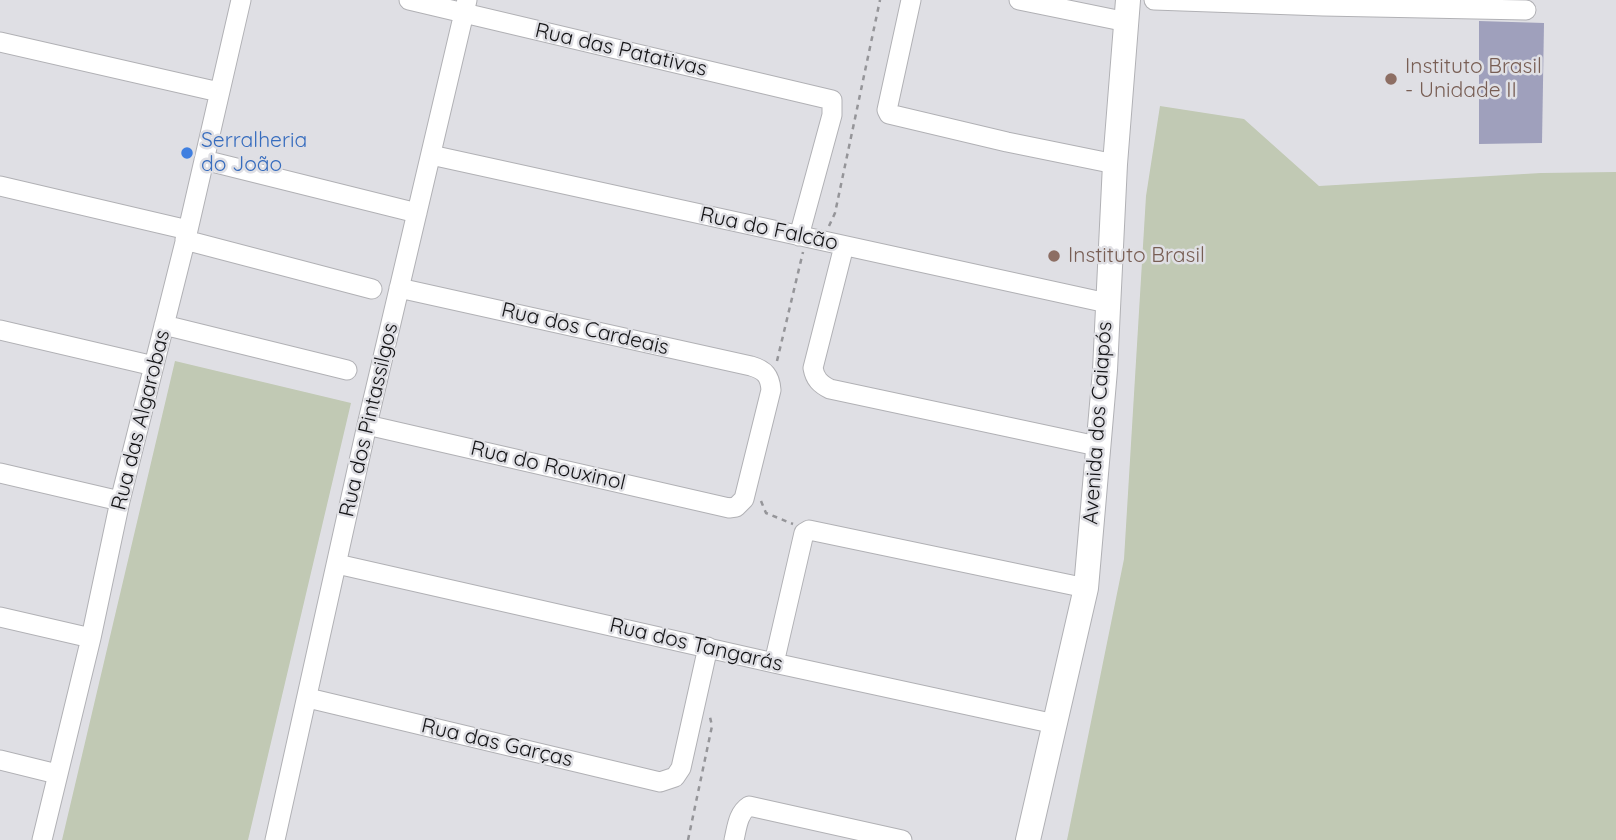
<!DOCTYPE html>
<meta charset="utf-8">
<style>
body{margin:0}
canvas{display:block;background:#dfdfe4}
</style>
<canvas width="1616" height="840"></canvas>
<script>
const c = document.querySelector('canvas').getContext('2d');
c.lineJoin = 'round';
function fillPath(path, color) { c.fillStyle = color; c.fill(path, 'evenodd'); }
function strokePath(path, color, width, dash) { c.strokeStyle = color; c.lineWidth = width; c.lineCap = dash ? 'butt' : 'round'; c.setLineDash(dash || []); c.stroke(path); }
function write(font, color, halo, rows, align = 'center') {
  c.font = font + ' Quicksand,sans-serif'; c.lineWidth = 5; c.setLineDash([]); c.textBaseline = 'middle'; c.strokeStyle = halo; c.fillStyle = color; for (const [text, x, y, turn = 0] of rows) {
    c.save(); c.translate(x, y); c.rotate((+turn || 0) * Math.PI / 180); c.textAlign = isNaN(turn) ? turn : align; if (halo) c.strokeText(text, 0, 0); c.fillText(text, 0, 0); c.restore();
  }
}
fillPath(new Path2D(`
 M1160,106L1244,119L1319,186L1541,173L1616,172V840H1067L1124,559L1146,196Z
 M175,361L351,403L248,840H62Z`), '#c1c9b4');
fillPath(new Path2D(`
 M1479,21L1544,23L1542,143L1479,144Z`), '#9fa0bc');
const minor = new Path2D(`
 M409,0L832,100V115L799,236
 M911,0L887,110L889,114L1007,142L1115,164
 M1019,0L1127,22
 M1154,0L1323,6L1526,10
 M0,42L219,92
 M431,155L1107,303
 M204,160L417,213
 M0,186L188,230
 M185,240L372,289
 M844,246L813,368C815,379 820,384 830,389L1097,446
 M164,325L347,370
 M0,330L154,366
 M367,425L729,508L736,507L744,499L771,390C770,376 765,370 751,366L399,288
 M0,473L120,501
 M337,564L774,663L1055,724
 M0,617L91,638
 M774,663L804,533L809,530L1086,588
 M308,698L660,782L675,777L681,768L708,647
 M0,760L57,774
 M42,840L91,638L120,501L188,230L241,0
 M275,840L367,425L467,0
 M734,840C737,827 738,813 749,806L902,840`);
const major = new Path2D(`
 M1028,840L1086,588L1105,370L1115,164L1128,0`);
strokePath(minor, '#b1b1b5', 21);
strokePath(major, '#b1b1b5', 26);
strokePath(new Path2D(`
 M829,226L835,213L880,0
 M777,361L803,252
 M761,501L766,513L793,524
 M688,840L712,726L710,717`), '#959599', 2.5, [5, 5]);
strokePath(minor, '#fff', 19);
strokePath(major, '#fff', 24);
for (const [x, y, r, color] of [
 [1391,79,7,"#8d6e63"],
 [187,153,7,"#3f7fe0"],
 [1054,256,7,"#8d6e63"]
]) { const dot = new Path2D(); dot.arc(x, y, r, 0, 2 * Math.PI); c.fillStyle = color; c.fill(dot); strokePath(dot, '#dfdfe4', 2.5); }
write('21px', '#141416', '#dfdfe4', [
 ["Rua das Patativas",621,50,13],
 ["Rua do Falcão",769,229,12],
 ["Rua dos Cardeais",585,329,13],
 ["Rua das Algarobas",141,420,-76],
 ["Rua dos Pintassilgos",369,420,-77],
 ["Avenida dos Caiapós",1098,423,-86],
 ["Rua do Rouxinol",548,466,13],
 ["Rua dos Tangarás",696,645,13],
 ["Rua das Garças",497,743,13]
]);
write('21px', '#785e54', '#dfdfe4', [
 ["Instituto Brasil",1405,67],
 ["- Unidade II",1405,91],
 ["Instituto Brasil",1068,256]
], 'left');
write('21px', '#366cbe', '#dfdfe4', [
 ["Serralheria",201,141],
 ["do João",201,165]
], 'left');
</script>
